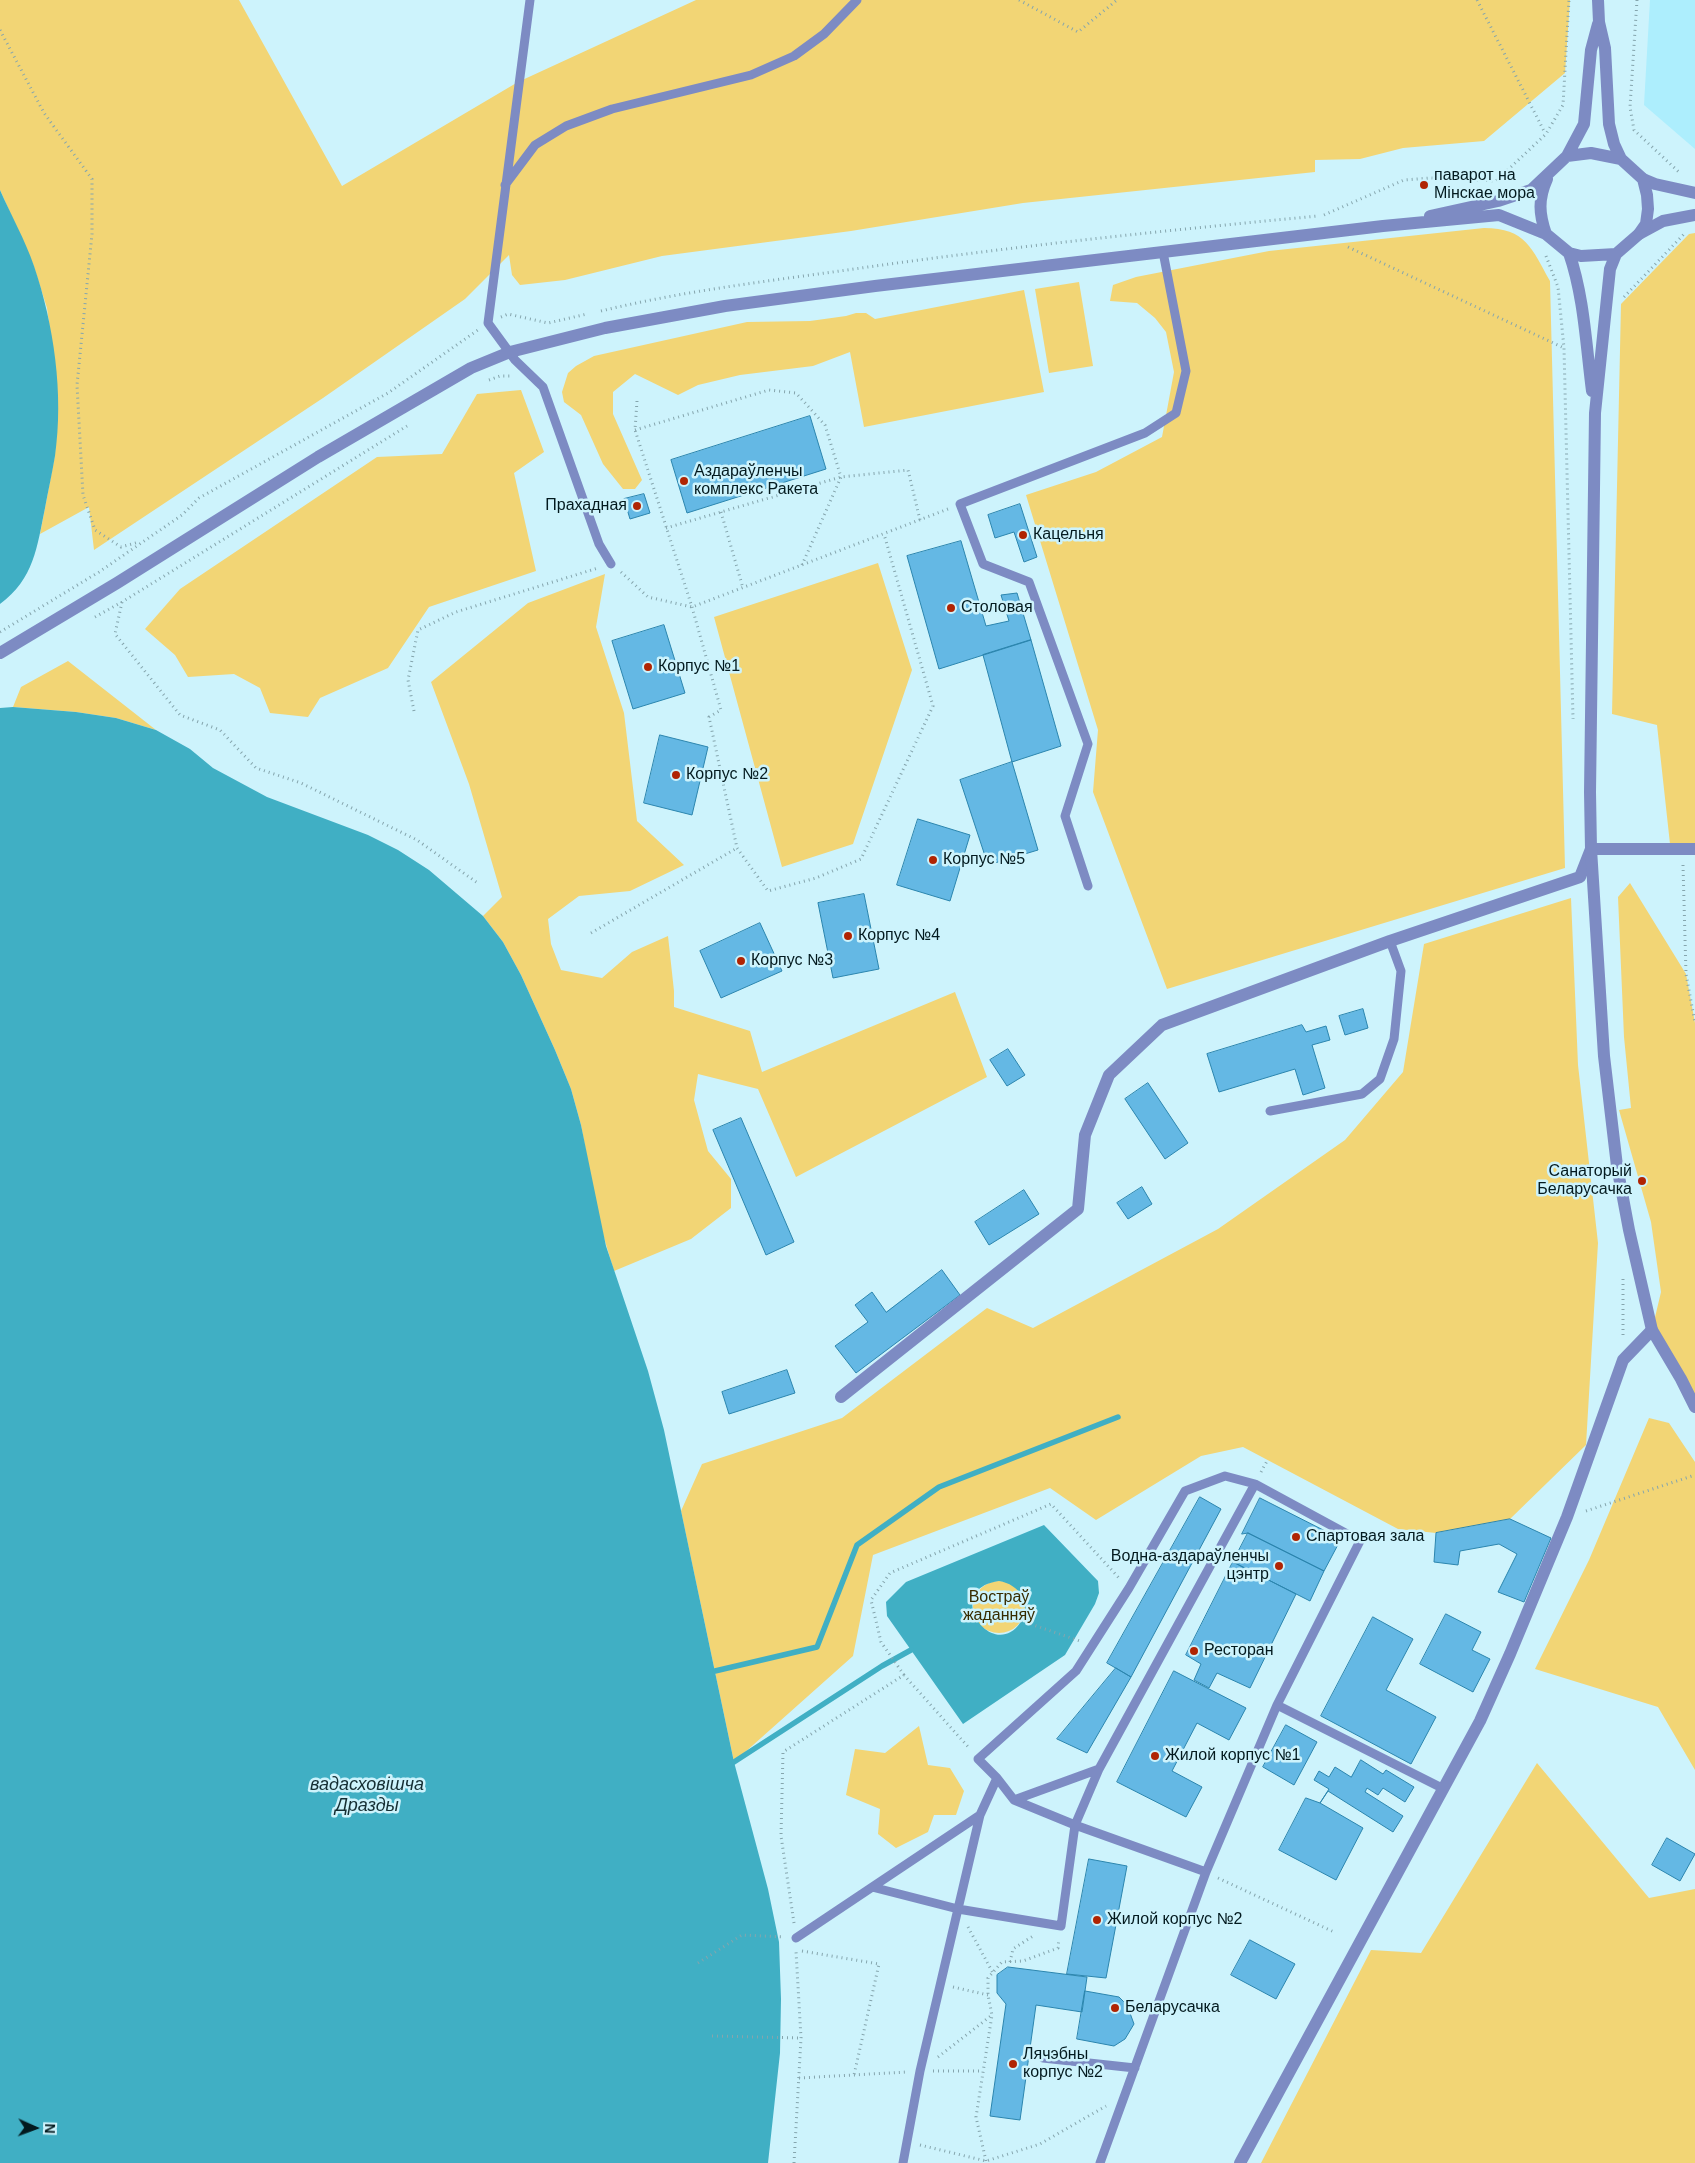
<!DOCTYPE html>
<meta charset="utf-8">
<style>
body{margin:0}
#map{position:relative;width:1695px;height:2163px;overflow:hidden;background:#cdf3fc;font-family:Arial,sans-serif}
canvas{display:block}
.north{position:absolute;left:10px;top:2103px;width:50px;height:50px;-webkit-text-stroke:4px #cdf3fc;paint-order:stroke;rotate:92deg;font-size:14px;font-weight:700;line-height:20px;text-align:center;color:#031a1f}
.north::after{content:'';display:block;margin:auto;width:18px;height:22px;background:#031a1f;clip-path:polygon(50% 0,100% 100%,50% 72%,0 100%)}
</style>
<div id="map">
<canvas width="1695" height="2163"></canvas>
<div class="north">N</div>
</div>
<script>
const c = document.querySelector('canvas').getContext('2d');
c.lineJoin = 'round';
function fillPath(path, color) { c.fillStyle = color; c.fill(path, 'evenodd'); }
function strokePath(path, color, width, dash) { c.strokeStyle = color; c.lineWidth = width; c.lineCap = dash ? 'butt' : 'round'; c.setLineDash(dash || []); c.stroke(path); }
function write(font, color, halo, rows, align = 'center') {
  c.font = font + ' Arial,sans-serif'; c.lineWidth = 5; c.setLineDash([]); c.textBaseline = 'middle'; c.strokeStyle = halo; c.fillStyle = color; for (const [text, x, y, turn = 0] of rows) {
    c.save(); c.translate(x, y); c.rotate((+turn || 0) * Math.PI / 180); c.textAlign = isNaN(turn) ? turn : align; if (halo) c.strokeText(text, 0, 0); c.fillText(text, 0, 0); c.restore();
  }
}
fillPath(new Path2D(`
 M1650,0H1695V149L1644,105Z`), '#adeefd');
fillPath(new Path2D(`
 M0,0H239L342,186L518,82L696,0H1570L1565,73L1484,141L1403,148L1360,159L1315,160V172L1023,203L851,231L662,256L565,280L520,285L512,275L509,255L465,299L323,398L94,550L89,507L40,534L55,455L57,385L47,308L33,264L0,190Z
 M1484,228C1526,228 1532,249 1550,281L1565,868L1167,989L1093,792L1098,730L1026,495L1096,472L1162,437L1174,372L1166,332L1155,318L1137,303L1110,301L1113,285L1136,277L1269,251Z
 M1695,233V846L1670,844L1657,725L1612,714L1621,304L1689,234Z
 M1079,282L1093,366L1049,373L1035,289Z
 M1024,290L1044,392L864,427L850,352L813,366L740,375L698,385L678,395L635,374L613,392V414L642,480L635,489H623L603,464L581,415L564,402L562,392L568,373L576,366L594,356L747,322L810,321L846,316L856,313H866L875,319Z
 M521,390L544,452L514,473L536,571L429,607L388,668L320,698L308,717L270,713L260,688L234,674L188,677L175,655L145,629L180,589L377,457L442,454L477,394Z
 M878,563L912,670L853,844L782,867L714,617Z
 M605,574L596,627L624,713L637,821L684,865L630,891L579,896L548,919L551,944L561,970L602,978L632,952L668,936L674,991V1007L750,1031L762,1072L955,992L987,1077L796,1177L758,1089L698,1074L694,1100L708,1151L731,1179V1208L691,1239L614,1271L599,1221L581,1125L571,1089L555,1050L521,975L503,942L483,916L502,897L469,784L431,682L528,603Z
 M68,661L156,730L116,718L76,712L13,707L21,687Z
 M1630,883L1686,974L1695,1023V1407L1652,1330L1661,1292L1651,1222L1619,1110L1631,1108L1624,1037L1618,897Z
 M1571,898L1578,1065L1598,1243L1586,1445L1510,1519L1436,1533L1398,1529L1243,1447L1201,1456L1096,1520L1050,1488L873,1555L853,1656L734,1762L681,1511L702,1464L842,1418L987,1308L1033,1328L1218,1229L1345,1140L1403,1072L1424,944Z
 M1649,1418L1669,1423L1695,1462V1770L1658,1707L1535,1669L1589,1560Z
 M973 1607a26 26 0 1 1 52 0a26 26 0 1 1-52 0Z
 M919,1726L928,1765L950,1768L964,1791L956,1815H934L928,1832L896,1848L878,1834L880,1809L846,1795L855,1749L885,1753Z
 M1537,1763L1649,1898L1695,1889V2163H1261L1371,1950L1421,1953Z`), '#f2d575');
fillPath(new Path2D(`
 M0,190C11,215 25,240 34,266C54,325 64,394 55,456C52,474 48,491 45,508C37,547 34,579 0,604Z
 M13,707L76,712L116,718L156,730L190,749L213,768L267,797L368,835L398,850L429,870L483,916L503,942L521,975L555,1050L571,1089L581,1125L606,1246L648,1371L664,1430L734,1762L768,1889L779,1942L781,1999L780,2053L768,2163H0V708Z
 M1044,1525L1098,1581L1099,1593L1095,1604L1065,1655L963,1724L887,1616L886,1602L906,1582ZM999,1581C1019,1584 1033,1604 1020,1623C992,1663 941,1589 999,1581Z`), '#40afc4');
strokePath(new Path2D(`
 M715,1671L817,1647L857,1545L939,1487L1118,1417
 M734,1762L882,1666L911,1650`), '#40afc4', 5.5);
const building = new Path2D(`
 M810,416L826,469L687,513L671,460Z
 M644,494L650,513L630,519L624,499Z
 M1020,504L1037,557L1024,562L1014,532L995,538L988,515Z
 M961,541L986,626L1009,621L1001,595L1017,593L1031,640L939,669L907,556Z
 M664,625L685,693L633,709L612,641Z
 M1031,640L1061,746L1012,762L983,655Z
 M660,735L708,747L692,815L644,803Z
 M1012,762L1038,850L988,865L960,780Z
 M918,819L970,835L950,901L897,885Z
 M864,894L879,969L833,978L818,903Z
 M760,923L782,971L721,998L700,951Z
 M1363,1009L1368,1028L1345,1035L1339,1016Z
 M1302,1025L1306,1032L1326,1026L1330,1040L1312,1045L1325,1088L1303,1095L1295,1069L1219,1092L1207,1054Z
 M1008,1049L1025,1075L1007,1086L990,1060Z
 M1148,1083L1188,1143L1165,1159L1125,1099Z
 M741,1118L794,1242L766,1255L713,1130Z
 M1142,1187L1152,1204L1128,1219L1117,1203Z
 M1024,1190L1039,1214L989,1245L975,1222Z
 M942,1270L960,1295L856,1373L835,1346L868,1322L855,1305L872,1292L886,1312Z
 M787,1370L795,1393L729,1414L722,1392Z
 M1200,1497L1221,1509L1131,1677L1107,1663Z
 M1260,1498L1341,1539L1324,1571L1248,1533L1242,1534Z
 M1510,1519L1551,1538L1524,1602L1498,1592L1517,1554L1499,1544L1460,1551L1458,1565L1434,1562L1436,1533Z
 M1248,1533L1324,1571L1310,1601L1233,1562Z
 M1233,1562L1296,1594L1250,1688L1217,1673L1209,1688L1194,1680L1201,1664L1186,1655Z
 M1446,1614L1481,1632L1472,1650L1490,1659L1473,1692L1420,1664Z
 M1373,1617L1413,1639L1386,1690L1436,1717L1411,1764L1321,1716Z
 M1116,1668L1131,1677L1087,1753L1057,1739Z
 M1174,1671L1246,1708L1229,1740L1197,1723L1172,1771L1202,1787L1186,1817L1117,1782Z
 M1286,1725L1317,1742L1294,1785L1263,1767Z
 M1361,1760L1383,1774L1386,1770L1414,1787L1405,1802L1383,1788L1378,1795L1367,1788L1365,1792L1403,1816L1393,1832L1328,1791L1320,1803L1329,1789L1314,1780L1319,1771L1329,1777L1335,1767L1351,1777Z
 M1306,1798L1320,1803L1363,1828L1336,1880L1279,1850Z
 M1667,1838L1695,1854L1680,1881L1652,1865Z
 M1089,1859L1127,1866L1106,1978L1067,1974Z
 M1250,1940L1295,1964L1276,1999L1231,1975Z
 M1008,1967L1087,1977L1082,2012L1036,2005L1020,2120L990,2116L1006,2004L997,1993V1975Z
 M1085,1991L1119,1997L1127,2005L1134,2024L1125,2039L1114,2046L1077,2039Z`);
fillPath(building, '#64b8e4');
strokePath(building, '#2b85ae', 1);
strokePath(new Path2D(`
 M1019,0L1078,32L1117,0
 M1477,0L1545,133
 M1637,0L1630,107L1634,130L1681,174
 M0,30L44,113L92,179V234L77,385L83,495L95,530L121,547L139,542
 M1324,215L1404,180L1431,178L1496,181L1546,134L1563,105L1569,0
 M1348,247L1564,348
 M1546,256L1558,287L1564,348L1573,719
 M1624,297L1685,233
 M601,311C679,292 760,282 840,271C999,248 1158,231 1318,216
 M501,317L508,314L548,323L587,314
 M489,380L500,376H512
 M637,401L635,430L692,607L721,710L709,717L737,848L768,891L816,878L861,859L933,706L884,534
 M635,430L769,390L796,393L825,425L841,477L802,565
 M721,512L743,588
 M666,528L841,477L908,470L920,520
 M621,572L648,597L692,607L948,509
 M122,602L115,634L180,715L220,730L256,768L301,783L417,840L479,884
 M95,617L122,602L407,426
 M0,632L99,572L182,515L199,498L388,393L478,330
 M414,711L408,680L418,630L456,612L598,568
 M1683,865L1686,974L1695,1023
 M591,933L737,848
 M1623,1279V1338
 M1261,1472L1267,1461
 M1586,1511L1695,1475
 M1007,1616L1080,1641
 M904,1675L881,1642L871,1600L890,1573L1051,1504L1119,1578
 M1218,1878L1334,1932
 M794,1923L781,1836L783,1752L904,1675L970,1749
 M968,1927L993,1973
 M802,1951L879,1964L854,2075
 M1010,1962L1013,1949L1033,1936
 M698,1963L742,1935L784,1937
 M953,1987L988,1995
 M712,2036L801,2038
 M938,2057L992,2015L988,1995V1978L1002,1962L1023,1961L1058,1948L1059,1939
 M933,2071H983
 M799,2078L907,2072
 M920,2145L986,2161L1040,2144L1106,2106
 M986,2161L976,2117L992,2015
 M794,2163L801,2038L796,1951`), '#85a5ad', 3, [1, 4]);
strokePath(new Path2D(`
 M530,0L488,323L515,360L543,387L599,544L611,564
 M505,185L535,145L566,126L612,109L751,75L794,56L824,34L857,0
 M1088,886L1065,816L1088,744L1029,582L983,564L960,504L1145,433L1176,413L1186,371L1163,252
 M1270,1111L1362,1094L1380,1079L1394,1039L1401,971L1390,941
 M1225,1476L1255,1484L1099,1769L1014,1800L997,1778L978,1759L1076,1671L1129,1588L1185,1491Z
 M1277,1705L1442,1788
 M1014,1800L1075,1825L1206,1872
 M872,1887L958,1909L1061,1926L1075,1825L1099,1769
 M796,1938L980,1815
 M1043,2058L1135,2068
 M903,2163L920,2071L980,1815L997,1778
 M1100,2163L1206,1872L1277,1705L1360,1541L1255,1484`), '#7d8bc3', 9);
strokePath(new Path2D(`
 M1643,179L1655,184L1695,193
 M1639,234L1663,221L1695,215
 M841,1397L1078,1209L1085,1135L1109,1075L1162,1025L1390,941L1580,877L1591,849H1695
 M1240,2163L1480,1721L1510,1654L1567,1517L1623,1360L1652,1330`), '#7d8bc3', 12);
strokePath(new Path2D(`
 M1598,0L1599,22L1605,48L1609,124L1614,144L1621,159L1643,179L1647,195L1648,209L1646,224L1639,234L1616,254L1610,269L1595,413L1590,792L1591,849L1604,1056L1617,1166L1629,1230L1652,1330L1681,1379L1695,1407
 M1567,156L1591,153L1621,159
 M1430,216L1498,201L1531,190L1567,156L1584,124L1591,50L1598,24
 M1546,234C1539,214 1538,199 1547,179
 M1569,253C1584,296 1586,345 1592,391
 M0,653L117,583L318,457L471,368L510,352L605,328L725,306L875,286L1383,226L1499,215L1546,234L1569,253L1581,256L1616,254`), '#7d8bc3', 12);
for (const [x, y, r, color] of [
 [1424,185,5,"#b02403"],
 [684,481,5,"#b02403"],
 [637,506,5,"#b02403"],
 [1023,535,5,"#b02403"],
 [951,608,5,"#b02403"],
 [648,667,5,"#b02403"],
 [676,775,5,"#b02403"],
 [933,860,5,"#b02403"],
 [848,936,5,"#b02403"],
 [741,961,5,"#b02403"],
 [1642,1181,5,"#b02403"],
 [1296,1537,5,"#b02403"],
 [1279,1566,5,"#b02403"],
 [1194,1651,5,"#b02403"],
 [1155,1756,5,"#b02403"],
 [1097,1920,5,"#b02403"],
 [1115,2008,5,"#b02403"],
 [1013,2064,5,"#b02403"]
]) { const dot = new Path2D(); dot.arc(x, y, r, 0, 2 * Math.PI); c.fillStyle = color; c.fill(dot); strokePath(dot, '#cdf3fc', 2); }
write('16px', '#031a1f', '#cdf3fc', [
 ["паварот на",1434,176],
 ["Мінскае мора",1434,194],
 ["Аздараўленчы",694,472],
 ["комплекс Ракета",694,490],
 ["Прахадная",627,506,"right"],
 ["Кацельня",1033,535],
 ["Столовая",961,608],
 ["Корпус №1",658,667],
 ["Корпус №2",686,775],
 ["Корпус №5",943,860],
 ["Корпус №4",858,936],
 ["Корпус №3",751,961],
 ["Санаторый",1632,1172,"right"],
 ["Беларусачка",1632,1190,"right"],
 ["Спартовая зала",1306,1537],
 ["Водна-аздараўленчы",1269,1557,"right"],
 ["цэнтр",1269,1575,"right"],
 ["Ресторан",1204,1651],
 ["Жилой корпус №1",1165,1756],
 ["Жилой корпус №2",1107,1920],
 ["Беларусачка",1125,2008],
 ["Лячэбны",1023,2055],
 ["корпус №2",1023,2073]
], 'left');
write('16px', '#372b00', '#cdf3fc', [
 ["Востраў",999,1598],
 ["жаданняў",999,1616]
]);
write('italic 18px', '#152e33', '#cdf3fc', [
 ["вадасховішча",367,1785],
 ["Дразды",367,1806]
]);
</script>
